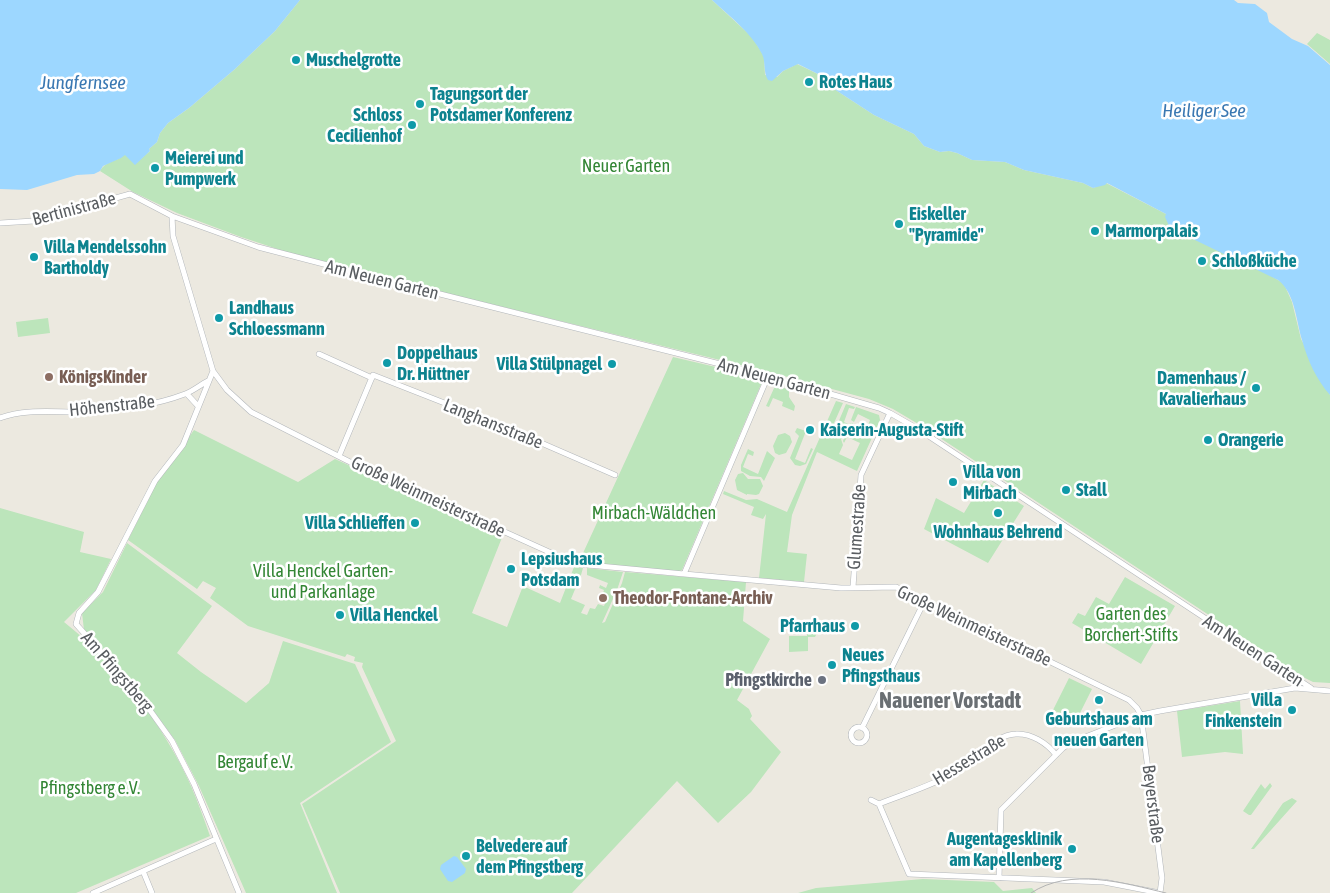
<!DOCTYPE html>
<meta charset="utf-8">
<style>
body{margin:0}
canvas{display:block;background:#ece9e0}
</style>
<canvas width="1330" height="893"></canvas>
<script>
const c = document.querySelector('canvas').getContext('2d');
c.lineJoin = 'round';
function fillPath(path, color) { c.fillStyle = color; c.fill(path, 'evenodd'); }
function strokePath(path, color, width, dash) { c.strokeStyle = color; c.lineWidth = width; c.lineCap = dash ? 'butt' : 'round'; c.setLineDash(dash || []); c.stroke(path); }
function write(font, color, halo, rows, align = 'center') {
  c.font = font + ' "Asap Condensed",sans-serif'; c.lineWidth = 5; c.setLineDash([]); c.textBaseline = 'middle'; c.strokeStyle = halo; c.fillStyle = color; for (const [text, x, y, turn = 0] of rows) {
    c.save(); c.translate(x, y); c.rotate((+turn || 0) * Math.PI / 180); c.textAlign = isNaN(turn) ? turn : align; if (halo) c.strokeText(text, 0, 0); c.fillText(text, 0, 0); c.restore();
  }
}
fillPath(new Path2D(`
 M300,0H712L752,37L764,56L765,75L777,77L783,71L797,64L820,75L831,87L874,115L914,134L924,146L940,152L949,151L957,153L972,160L1005,162L1024,170L1083,183L1093,188L1106,183L1166,214L1278,280L1284,284L1292,302L1301,339L1330,395V683L1313,682L1303,677L925,428L893,409L869,399L769,372L311,260L241,237L177,213L133,192L100,171C105,161 117,162 125,154L135,164L150,151L149,149L157,142L160,133L168,123L189,108L235,69L275,31Z
 M1317,33L1330,40V64L1307,44Z
 M48,318L50,333L18,337L16,322Z
 M673,357L750,375L762,382L682,570L674,573L578,564Z
 M775,386L789,389V397L795,406L794,411L782,406L783,402L773,398L769,407L766,406Z
 M836,401L843,403L834,423L835,430L839,433L840,429L838,423L846,404L855,407L854,409L849,408L844,422L848,424L841,439L843,445L839,454L852,460L860,443L847,437L844,443L843,441L850,423H853L851,429L864,435L870,420L858,414L854,422L851,420L856,407L879,415L880,420L857,471L817,452L792,515L787,552L807,554L804,582L759,578L766,514L763,519L751,515L754,507L723,494L724,491L746,500L757,499L787,512Z
 M797,428L806,431L795,459L805,463L811,448L813,449L806,464L800,466L795,465L790,458L799,436L795,432Z
 M194,430L298,482L335,459L503,535L472,613L507,627L523,586L560,603L574,567L583,568L579,582L573,579L571,584L576,587L571,599L585,605L581,613L587,615L590,608L595,609L598,604L604,606L608,596L603,593L604,590L599,588L600,585L606,588L608,583L587,575V568L623,572L617,590L602,623L605,622L622,583L625,572L746,582L743,621L770,639L737,700L749,709L752,716L750,719L781,752L751,792L718,823L677,781L572,893H340L302,804L396,741L362,667L363,663L354,661L355,657L347,654L345,657L248,626L210,598L216,588L203,581L197,589L128,540L157,482Z
 M785,433L790,436L792,442L786,453L779,455L775,453L773,446L778,435Z
 M748,449L754,452L753,456L748,454L743,467L758,474L767,451L775,458L764,481L761,477L750,476L741,471V465Z
 M743,473L748,479H760L763,486L759,494L756,495L747,494V495L737,490L735,480L738,474Z
 M984,480L1024,506L988,563L924,529L936,498L964,513Z
 M0,508L84,532L80,552L111,559L96,590L64,622C114,661 166,728 191,786C198,802 204,819 210,836L76,893H0Z
 M127,543L212,606L177,653L201,672L246,703L269,683L283,641L355,664L391,742L300,803L337,893H246L199,786L175,740L141,694L84,630L82,613L103,592Z
 M1125,577L1175,606L1141,664L1072,623L1078,613L1085,616L1096,597L1109,604Z
 M813,626L818,631L815,637H808V651L789,652V636H807V632Z
 M1069,678L1092,689L1076,721L1053,710Z
 M1240,701L1243,754L1225,752L1182,757L1177,711Z
 M1270,783L1272,786L1251,815H1249L1243,811L1261,784L1265,789Z
 M1292,798L1297,801L1254,849H1251L1283,803Z
 M923,879L994,882L1003,891L1032,888L1036,893H798L816,888Z`), '#bce5bb');
fillPath(new Path2D(`
 M0,0H300L275,31L235,69L189,108L168,123L160,133L157,142L149,149L150,151L135,165L125,155L121,158L103,166L100,171L94,174L77,175L27,190L0,189Z
 M712,0H1234L1238,3L1255,4L1267,13L1269,22L1292,39L1308,46L1330,65V395C1316,379 1308,361 1302,340C1296,320 1295,293 1278,280L1170,228L1165,217L1166,214L1107,183L1105,185L1093,188L1083,183L1024,170L1005,162L972,160L957,153L949,151L940,152L924,146L914,134L874,115L831,87L820,75L798,64L783,71L772,81L768,80C763,72 766,62 762,54C751,32 730,17 712,0Z
 M454,856L457,857L466,869L465,873L452,882L448,881L440,869L441,865Z`), '#9dd7ff');
const minor = new Path2D(`
 M172,216L173,236L213,371L227,390L251,412L348,461L569,561L578,564L684,574L841,588L896,587L1129,700L1137,708L1141,715L1162,878L1160,893
 M0,223L34,221L130,194L172,216L258,247L424,290L768,376L879,408L890,413L918,429L1311,688
 M319,354L372,378
 M213,371L183,445L155,481L98,592L79,613L76,624L139,695L172,741L194,784L239,893
 M187,394L198,406
 M0,418C24,409 51,412 76,412C112,411 151,407 185,394C193,391 200,385 208,381
 M339,456L373,375L493,422L615,475
 M684,574L768,376
 M853,587L861,475L890,413
 M851 735a8 8 0 1 1 16 0a8 8 0 1 1-16 0Z
 M862,728L925,600
 M871,800L879,804L909,874L1104,882L1160,893
 M879,804C909,792 941,783 967,764C981,754 998,734 1016,734C1031,733 1047,743 1056,755
 M143,871L152,893
 M999,878L1001,810L1063,748L1070,743L1141,715L1160,711L1295,688L1330,691
 M93,893L216,839`);
strokePath(minor, '#b3b7bb', 6);
strokePath(minor, '#fff', 5);
strokePath(new Path2D(`
 M1031,893C1070,867 1124,883 1166,893`), '#b2b3b3', 1);
for (const [x, y, r, color] of [
 [296,60,5,"#0f9aa8"],
 [809,82,5,"#0f9aa8"],
 [420,104,5,"#0f9aa8"],
 [412,125,5,"#0f9aa8"],
 [155,168,5,"#0f9aa8"],
 [899,224,5,"#0f9aa8"],
 [1095,231,5,"#0f9aa8"],
 [34,257,5,"#0f9aa8"],
 [1202,261,5,"#0f9aa8"],
 [219,318,5,"#0f9aa8"],
 [387,363,5,"#0f9aa8"],
 [612,364,5,"#0f9aa8"],
 [49,377,5,"#8d6e63"],
 [1256,388,5,"#0f9aa8"],
 [810,430,5,"#0f9aa8"],
 [1208,440,5,"#0f9aa8"],
 [953,482,5,"#0f9aa8"],
 [1066,490,5,"#0f9aa8"],
 [998,513,5,"#0f9aa8"],
 [415,523,5,"#0f9aa8"],
 [511,569,5,"#0f9aa8"],
 [603,598,5,"#8d6e63"],
 [340,615,5,"#0f9aa8"],
 [855,626,5,"#0f9aa8"],
 [832,665,5,"#0f9aa8"],
 [822,680,5,"#6b7280"],
 [1099,700,5,"#0f9aa8"],
 [1292,710,5,"#0f9aa8"],
 [1072,849,5,"#0f9aa8"],
 [466,856,5,"#0f9aa8"]
]) { const dot = new Path2D(); dot.arc(x, y, r, 0, 2 * Math.PI); c.fillStyle = color; c.fill(dot); strokePath(dot, '#fff', 2); }
write('bold 18px', '#0d838f', '#fff', [
 ["Muschelgrotte",306,60],
 ["Rotes Haus",819,82],
 ["Tagungsort der",430,94],
 ["Potsdamer Konferenz",430,115],
 ["Schloss",402,115,"right"],
 ["Cecilienhof",402,136,"right"],
 ["Meierei und",165,158],
 ["Pumpwerk",165,179],
 ["Eiskeller",909,214],
 ["\"Pyramide\"",909,235],
 ["Marmorpalais",1105,231],
 ["Villa Mendelssohn",44,247],
 ["Bartholdy",44,268],
 ["Schloßküche",1212,261],
 ["Landhaus",229,308],
 ["Schloessmann",229,329],
 ["Doppelhaus",397,353],
 ["Dr. Hüttner",397,374],
 ["Villa Stülpnagel",602,364,"right"],
 ["Damenhaus /",1246,378,"right"],
 ["Kavalierhaus",1246,399,"right"],
 ["Kaiserin-Augusta-Stift",820,430],
 ["Orangerie",1218,440],
 ["Villa von",963,472],
 ["Mirbach",963,493],
 ["Stall",1076,490],
 ["Villa Schlieffen",405,523,"right"],
 ["Wohnhaus Behrend",998,532,"center"],
 ["Lepsiushaus",521,559],
 ["Potsdam",521,580],
 ["Villa Henckel",350,615],
 ["Pfarrhaus",845,626,"right"],
 ["Neues",842,655],
 ["Pfingsthaus",842,676],
 ["Villa",1282,700,"right"],
 ["Finkenstein",1282,721,"right"],
 ["Geburtshaus am",1099,719,"center"],
 ["neuen Garten",1099,740,"center"],
 ["Augentagesklinik",1062,839,"right"],
 ["am Kapellenberg",1062,860,"right"],
 ["Belvedere auf",476,846],
 ["dem Pfingstberg",476,867]
], 'left');
write('18px', '#338635', '#fff', [
 ["Neuer Garten",626,166],
 ["Mirbach-Wäldchen",654,513],
 ["Villa Henckel Garten-",323,571],
 ["und Parkanlage",323,592],
 ["Garten des",1131,614],
 ["Borchert-Stifts",1131,635],
 ["Bergauf e.V.",255,762],
 ["Pfingstberg e.V.",90,788]
]);
write('18px', '#595d61', '#fff', [
 ["Bertinistraße",74,209,-15],
 ["Am Neuen Garten",382,280,14],
 ["Am Neuen Garten",774,379,15],
 ["Höhenstraße",112,406,-6],
 ["Langhansstraße",493,424,22],
 ["Große Weinmeisterstraße",428,497,25],
 ["Glumestraße",857,527,-86],
 ["Große Weinmeisterstraße",974,626,25],
 ["Am Neuen Garten",1253,651,33],
 ["Am Pfingstberg",117,672,49],
 ["Hessestraße",969,760,-31],
 ["Beyerstraße",1153,804,83]
]);
write('bold 18px', '#785e54', '#fff', [
 ["KönigsKinder",59,377],
 ["Theodor-Fontane-Archiv",613,598]
], 'left');
write('bold 18px', '#5b616d', '#fff', [
 ["Pfingstkirche",812,680]
], 'right');
write('italic 19px', '#3a78b2', '#fff', [
 ["Jungfernsee",83,83],
 ["Heiliger See",1204,111]
]);
write('bold 22px', '#6a6f73', '#fff', [
 ["Nauener Vorstadt",950,701]
]);
</script>
